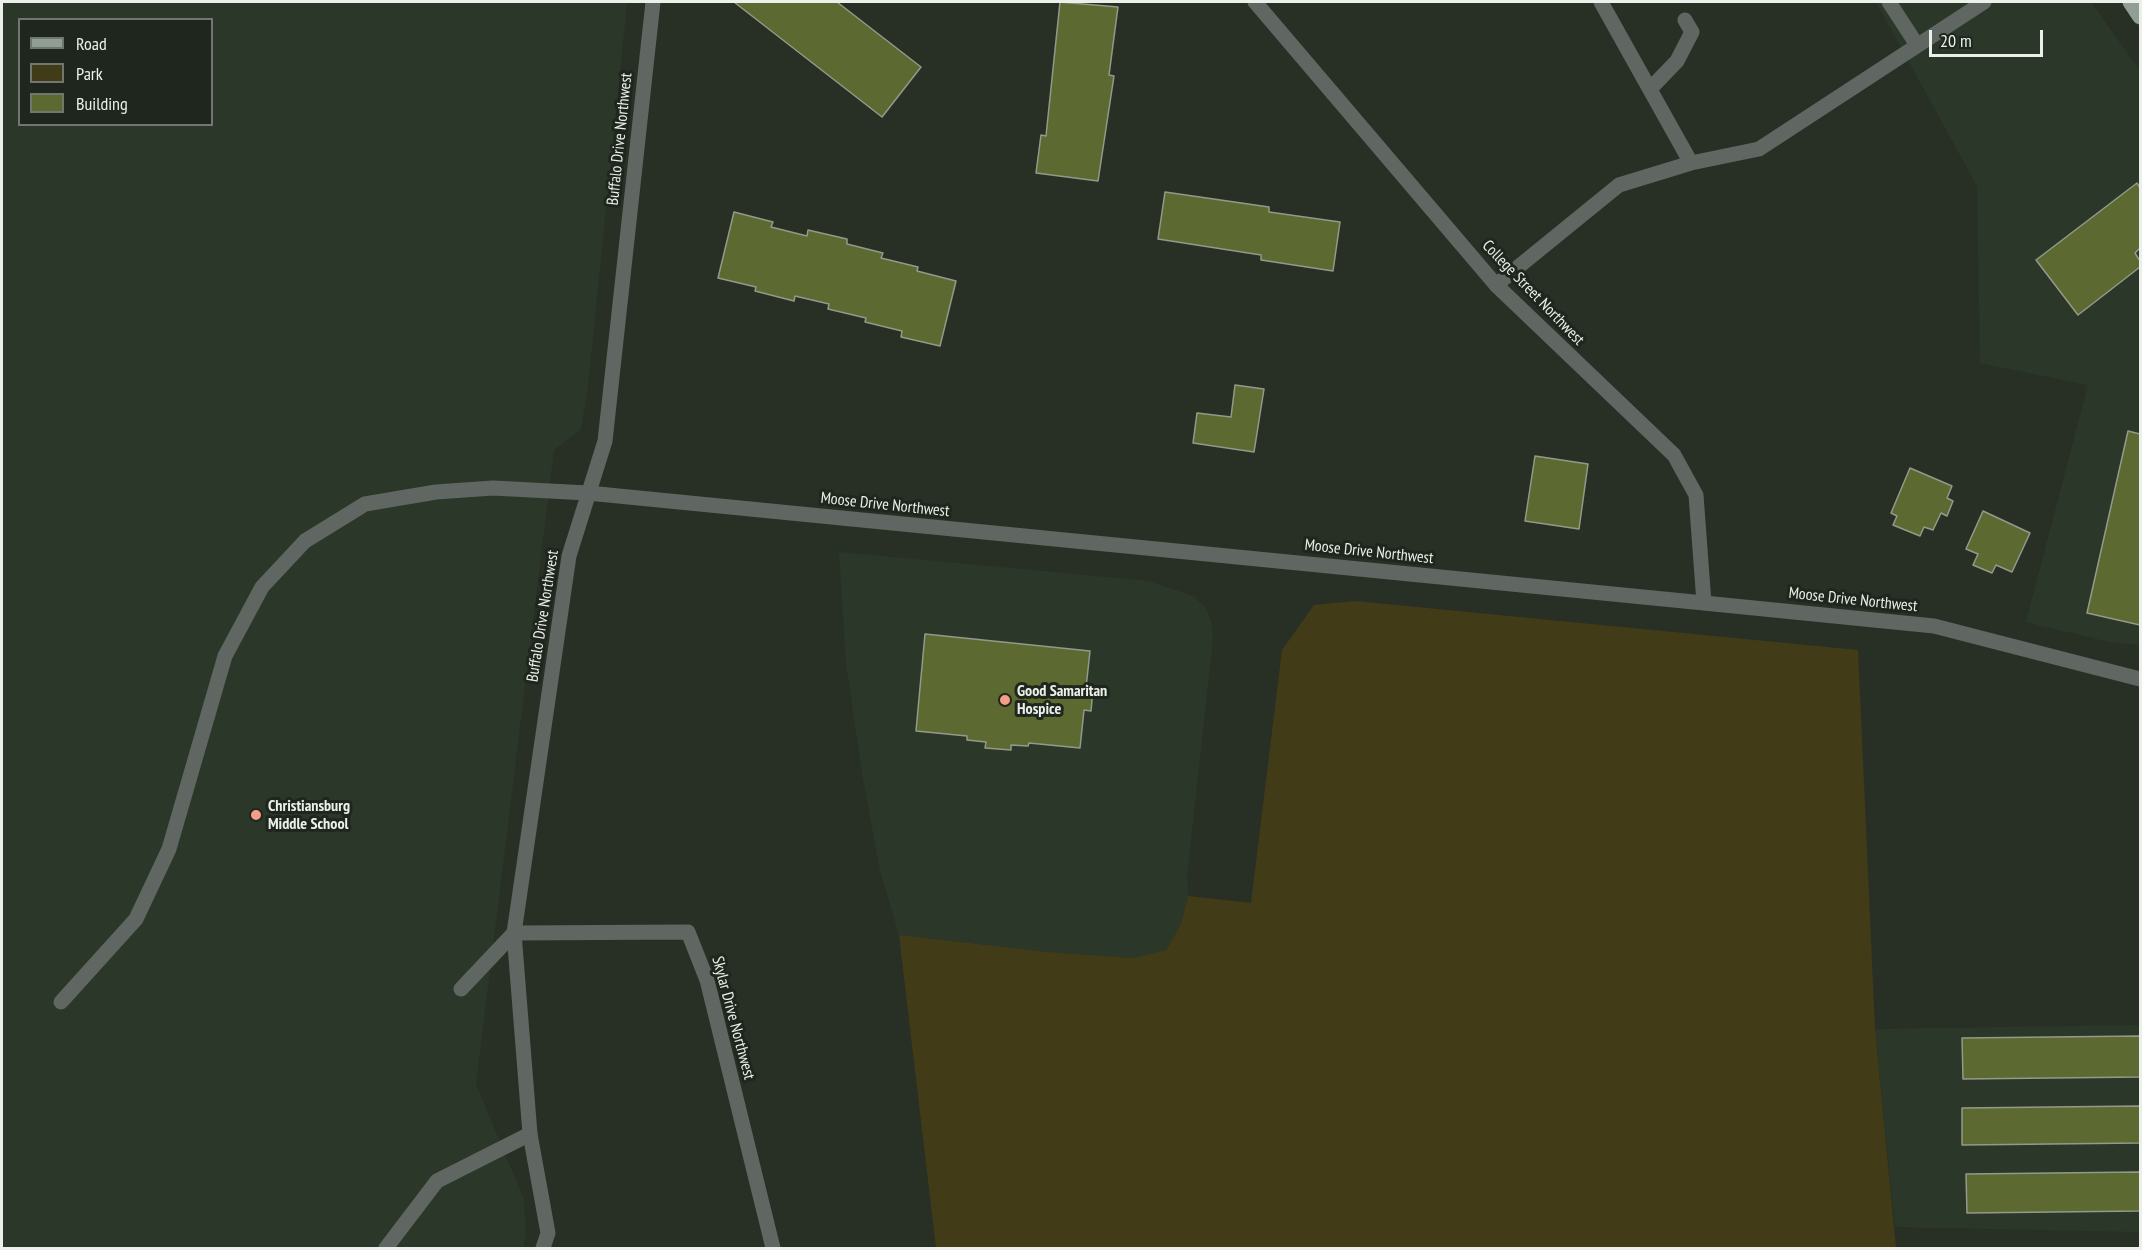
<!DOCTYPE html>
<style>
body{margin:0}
#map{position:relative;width:2142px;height:1250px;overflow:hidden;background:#283026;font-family:"PT Sans Narrow",sans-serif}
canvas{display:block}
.frame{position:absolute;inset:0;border:3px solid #ebf0ea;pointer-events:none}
.legend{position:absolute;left:18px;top:18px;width:195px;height:108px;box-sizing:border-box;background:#1e261d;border:2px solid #70776f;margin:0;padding:8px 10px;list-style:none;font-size:18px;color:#ebf0ea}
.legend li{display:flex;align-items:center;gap:12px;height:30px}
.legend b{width:30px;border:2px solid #70776f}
.scale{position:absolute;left:1929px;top:30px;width:114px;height:27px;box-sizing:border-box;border:3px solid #ebf0ea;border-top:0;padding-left:8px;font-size:18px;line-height:21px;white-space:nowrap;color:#ebf0ea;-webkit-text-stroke:4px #1e261d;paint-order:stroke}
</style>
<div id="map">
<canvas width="2142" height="1250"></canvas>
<div class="frame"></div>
<ul class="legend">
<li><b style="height:8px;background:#919e96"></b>Road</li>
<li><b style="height:16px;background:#423b17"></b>Park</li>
<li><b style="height:16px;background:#5c6930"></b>Building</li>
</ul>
<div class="scale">20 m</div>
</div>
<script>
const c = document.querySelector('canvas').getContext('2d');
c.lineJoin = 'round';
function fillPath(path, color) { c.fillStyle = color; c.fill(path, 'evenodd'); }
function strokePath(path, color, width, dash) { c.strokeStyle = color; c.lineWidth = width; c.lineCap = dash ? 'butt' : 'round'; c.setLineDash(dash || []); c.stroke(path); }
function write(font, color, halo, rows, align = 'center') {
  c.font = font + ' "PT Sans Narrow",sans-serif'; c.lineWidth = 6; c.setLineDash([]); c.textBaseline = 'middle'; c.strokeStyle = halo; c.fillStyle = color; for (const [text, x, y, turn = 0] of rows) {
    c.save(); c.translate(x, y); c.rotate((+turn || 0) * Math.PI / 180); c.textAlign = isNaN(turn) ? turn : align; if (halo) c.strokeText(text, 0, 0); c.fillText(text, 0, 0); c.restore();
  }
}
fillPath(new Path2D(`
 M2,2H627L588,386L581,429L554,450L476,1084L524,1200L526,1236L523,1248H2ZM20,20H212V124H20Z
 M1876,2H2091L2140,71V645L2109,642L2026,622L2088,385L1980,363L1977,186Z
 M839,552L1149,581L1193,596L1206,608L1212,624L1213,638L1187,877L1188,896L1181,924L1166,950L1133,958L1049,952L899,935L880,870L862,773L846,662Z
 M2140,1025V1232L1895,1227L1875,1029Z`), '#2b3829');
fillPath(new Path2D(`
 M1355,601L1858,650L1875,1029L1896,1248H936L899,935L1049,952L1133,958L1166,950L1181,924L1188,896L1251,903L1282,650L1314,605Z`), '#423b17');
const building = new Path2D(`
 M734,2H837L921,67L882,117Z
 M1060,2L1118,7L1109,75L1114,76L1098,181L1036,173L1041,135L1046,136Z
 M2137,183L2140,188V248L2135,253L2140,261V267L2078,315L2036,260Z
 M1165,192L1269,207V212L1340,222L1333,271L1261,260V255L1158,239Z
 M734,212L773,222L771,227L807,236L808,230L847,239V244L883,253L881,258L918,267L917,271L956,281L940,346L901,337L902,331L865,322L866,318L828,309L829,304L795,296L794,301L755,291L756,287L718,278Z
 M1235,385L1264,389L1254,452L1193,443L1197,413L1231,417Z
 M2128,431L2140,434V625L2087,613Z
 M1535,456L1588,464L1579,529L1525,521Z
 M1910,468L1952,486L1947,498L1953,501L1947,516L1941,513L1933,530L1924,527L1920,536L1893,525L1897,516L1891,513Z
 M1983,511L2030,533L2012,572L1996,565L1992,573L1973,565L1978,554L1966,549Z
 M925,634L1090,651L1086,688L1093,689L1091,711L1084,710L1080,748L1029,743L1028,746L1011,745V750L985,748L986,742L967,740V736L916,731Z
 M2140,1036V1077L1963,1079L1962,1038Z
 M2140,1106V1143L1962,1145V1108Z
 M2140,1172V1211L1967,1213L1966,1174Z`);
fillPath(building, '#5c6930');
strokePath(building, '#95998b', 1.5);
strokePath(new Path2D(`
 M1601,2L1691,163
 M1889,2L1917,45
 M1650,89L1677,61L1692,32L1685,20
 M1496,285L1619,185L1691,163L1759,149L1984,2
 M461,989L514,933
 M61,1002L136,919L169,849L225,656L262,587L305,541L365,504L436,492L493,488L588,493
 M386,1248L437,1181L530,1134L548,1233L543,1248`), '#606662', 15);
strokePath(new Path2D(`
 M588,493L1704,603
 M514,933L688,932L707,980L773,1248
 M530,1134L514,933L569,556L605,441L653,2`), '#606662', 15);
strokePath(new Path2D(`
 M1255,2L1496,285L1674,455L1696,495L1704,603L1934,626L2140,679`), '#606662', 15);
strokePath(new Path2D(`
 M2130,2L2140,17`), '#919e96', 15);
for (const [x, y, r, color] of [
 [1005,700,6,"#f49e87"],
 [256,815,6,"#f49e87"]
]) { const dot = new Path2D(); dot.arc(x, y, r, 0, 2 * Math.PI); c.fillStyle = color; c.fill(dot); strokePath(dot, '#1e261d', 2); }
write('16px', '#ebf0ea', '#1e261d', [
 ["Buffalo Drive Northwest",620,139,-84],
 ["College Street Northwest",1533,293,46],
 ["Moose Drive Northwest",885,505,6],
 ["Moose Drive Northwest",1369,552,6],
 ["Moose Drive Northwest",1853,600,6],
 ["Buffalo Drive Northwest",543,616,-81],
 ["Skylar Drive Northwest",733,1018,75]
]);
write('bold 16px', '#ebf0ea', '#1e261d', [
 ["Good Samaritan",1017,691],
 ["Hospice",1017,709],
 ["Christiansburg",268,806],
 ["Middle School",268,824]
], 'left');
</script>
